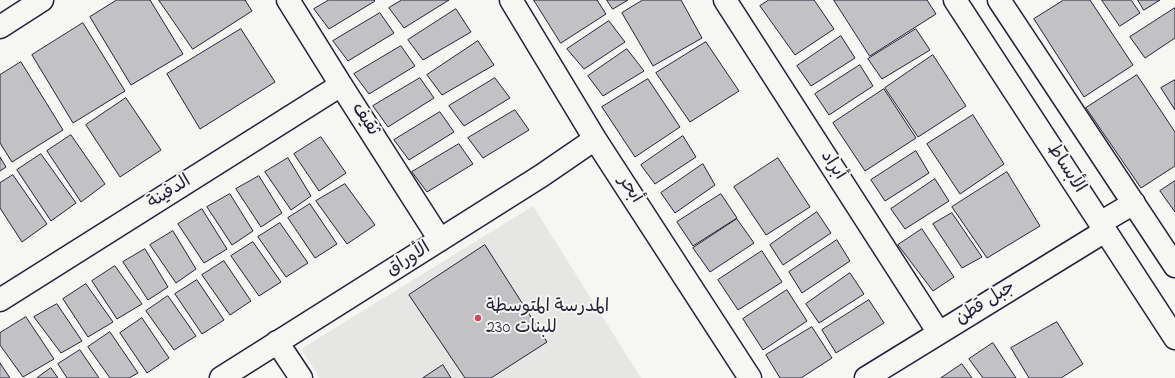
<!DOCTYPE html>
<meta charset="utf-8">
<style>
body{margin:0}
canvas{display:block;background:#f6f6f2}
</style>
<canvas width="1175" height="378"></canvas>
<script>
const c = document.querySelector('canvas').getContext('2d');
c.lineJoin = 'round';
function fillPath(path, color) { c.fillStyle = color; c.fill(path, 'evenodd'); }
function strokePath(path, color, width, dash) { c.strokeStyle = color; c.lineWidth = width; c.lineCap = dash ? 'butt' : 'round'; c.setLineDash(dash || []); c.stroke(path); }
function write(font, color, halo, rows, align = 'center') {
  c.font = font + ' "Indie Flower","Playpen Sans Arabic",sans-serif'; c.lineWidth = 4; c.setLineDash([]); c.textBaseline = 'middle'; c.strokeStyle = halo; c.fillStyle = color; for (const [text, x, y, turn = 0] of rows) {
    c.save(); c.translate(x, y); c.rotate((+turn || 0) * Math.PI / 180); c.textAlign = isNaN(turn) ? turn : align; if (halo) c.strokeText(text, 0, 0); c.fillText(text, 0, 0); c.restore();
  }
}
fillPath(new Path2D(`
 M533,206L641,378H320L301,349Z`), '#e6e6e4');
const building = new Path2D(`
 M117,0H150L183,54L131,85L90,17Z
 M159,0H245L252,11L193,49Z
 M329,0H374L375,1L329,29L314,9Z
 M402,0H449L404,28L389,8Z
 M534,0H597L606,14L561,43Z
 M607,0H628L613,9Z
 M643,0H681L702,38L653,66L622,13Z
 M769,0H814L834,29L795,55L760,6Z
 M834,0H927L936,14L870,56Z
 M1064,0H1090L1133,65L1084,97L1034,19Z
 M1102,0H1131L1140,13L1120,26Z
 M1138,0H1160L1144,10Z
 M1175,8V38L1145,58L1130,37Z
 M456,9L471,32L423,60L408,40Z
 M380,13L394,33L348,61L333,41Z
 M609,21L625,42L584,69L567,49Z
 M83,23L125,91L73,123L32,55Z
 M241,29L275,82L200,129L167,74Z
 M916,29L930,50L882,79L868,59Z
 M841,36L855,58L811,86L797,66Z
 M478,41L494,65L442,95L427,75Z
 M706,42L739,91L690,122L656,73Z
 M401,46L415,66L369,94L354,74Z
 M627,49L644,71L603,96L588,76Z
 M933,55L966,106L918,137L885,88Z
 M21,62L63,130L12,162L0,143V75Z
 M860,65L873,86L829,115L815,94Z
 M1137,75L1175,132V166L1141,188L1086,108Z
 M420,78L434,98L388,127L373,106Z
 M495,78L510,98L464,126L449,106Z
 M648,79L680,127L635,157L602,107Z
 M1175,80V110L1161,88Z
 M884,89L916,138L865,171L833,123Z
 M126,98L161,150L120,177L86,125Z
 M515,110L529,130L483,158L468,138Z
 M440,112L454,132L409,160L394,140Z
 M973,115L1004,164L960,194L927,144Z
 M71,135L105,184L81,202L47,151Z
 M683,136L696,157L655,184L641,165Z
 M321,137L346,173L319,191L294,154Z
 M459,144L473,164L427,192L412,172Z
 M916,151L929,173L885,201L871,180Z
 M41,154L76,203L51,221L17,170Z
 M0,157L6,167L0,171Z
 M288,158L311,196L291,210L265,172Z
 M778,158L810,207L766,235L734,187Z
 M703,164L715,185L675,213L661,193Z
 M1007,172L1040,226L987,258L952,207Z
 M13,175L47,224L22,242L0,208V183Z
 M259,176L282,213L261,227L236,189Z
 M935,179L949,201L905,229L891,209Z
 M1175,181V212L1160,191Z
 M345,184L375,225L347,244L316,201Z
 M230,194L253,231L232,245L207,207Z
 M721,194L737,218L693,246L677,222Z
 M310,204L337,244L315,258L288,218Z
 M202,209L227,249L204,263L178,224Z
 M817,212L831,233L783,265L770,245Z
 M952,213L982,257L962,268L933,224Z
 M737,219L754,243L710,272L693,248Z
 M280,223L308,263L286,277L258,237Z
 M922,229L954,277L933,291L898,245Z
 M173,231L196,269L176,283L150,245Z
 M837,240L850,261L802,293L789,272Z
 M253,242L281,282L259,296L231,256Z
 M485,245L547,342L491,378H465L409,295Z
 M145,249L168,287L148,300L123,262Z
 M762,251L782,282L738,310L718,280Z
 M224,261L251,301L230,315L202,275Z
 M115,266L142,304L117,319L92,281Z
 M850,273L864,294L819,323L806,304Z
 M197,280L224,320L202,334L175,294Z
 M86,284L113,322L88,337L63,299Z
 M787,290L807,321L763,350L743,319Z
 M168,296L196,336L174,350L146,311Z
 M869,300L884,323L836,353L822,330Z
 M57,304L82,341L61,353L34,317Z
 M26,317L54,359L23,377L0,345V333Z
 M142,318L169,358L147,373L120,333Z
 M1057,322L1083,364L1061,378H1029L1011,348Z
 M812,327L832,358L801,378H780L766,355Z
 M110,332L138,373L129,378H110L88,347Z
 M993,343L1016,378H983L969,359Z
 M80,350L99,378H67L58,364Z
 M0,363L10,378H0Z
 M962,364L972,378H941Z
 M443,365L451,378H423Z
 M51,368L58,378H37Z`);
fillPath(building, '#c2c2c4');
strokePath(building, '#22223b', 1);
const minor = new Path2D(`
 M288,0L341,85L440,240
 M511,0L595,139L750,378
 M725,0L939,333
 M955,0L1175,338
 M999,0L1175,266
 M0,27L42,0
 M1100,223L1134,203
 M0,300L341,85
 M277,342L301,378
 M221,378L541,176L595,139
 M866,378L1105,231`);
strokePath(minor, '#22223b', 25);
strokePath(minor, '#f6f6f2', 22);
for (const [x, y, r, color] of [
 [478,318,4,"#d1495b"]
]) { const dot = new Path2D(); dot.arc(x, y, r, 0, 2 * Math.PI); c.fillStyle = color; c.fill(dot); strokePath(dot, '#f6f6f2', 1.5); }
write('18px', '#22223b', '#f6f6f2', [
 ["ثقيف",364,120,57],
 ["أبراد",832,166,57],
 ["الأبساط",1065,169,57],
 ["أبحر",629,190,57],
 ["الدفينة",170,193,-32],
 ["الأوراق",409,260,-32],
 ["جبل قطن",986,304,-32]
]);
write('18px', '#22223b', '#f6f6f2', [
 ["المدرسة المتوسطة",486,308],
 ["230 للبنات",486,329]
], 'left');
</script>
